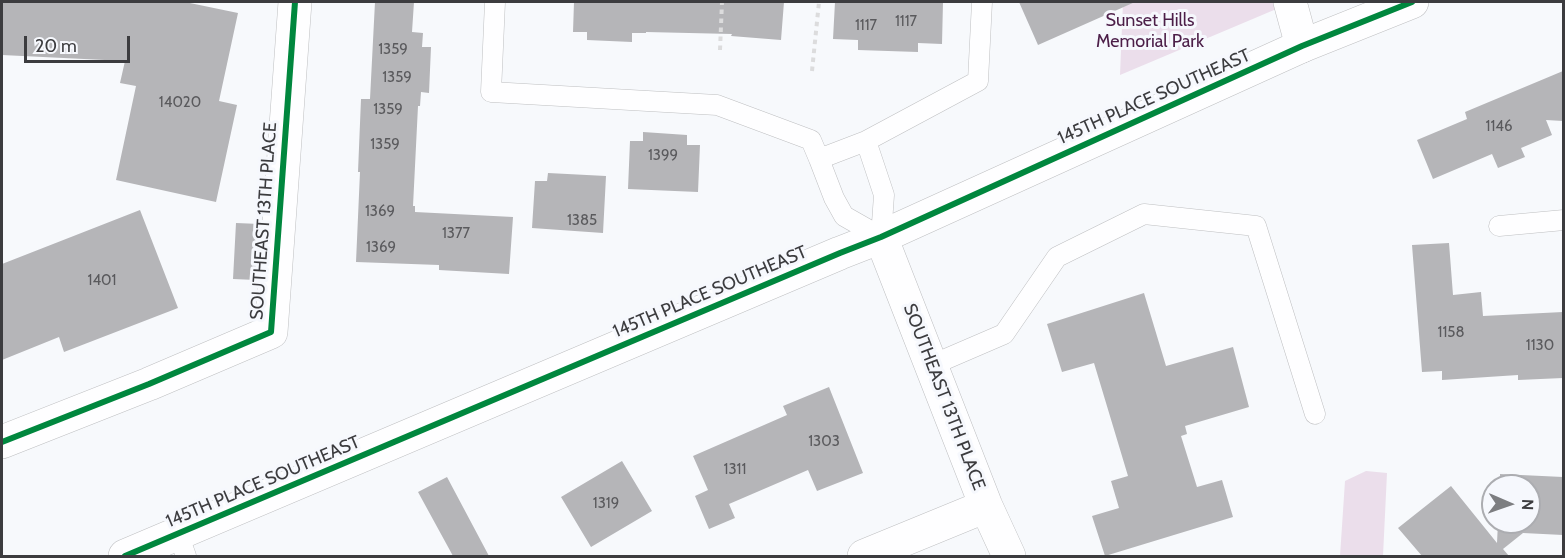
<!DOCTYPE html>
<style>
body{margin:0}
#map{position:relative;width:1565px;height:558px;overflow:hidden;background:#f7f9fc;font-family:Cabin,sans-serif}
canvas{display:block}
.frame{position:absolute;inset:0;border:3px solid #3c3c3f;pointer-events:none}
.north{position:absolute;left:1481px;top:474px;width:60px;height:60px;box-sizing:border-box;background:#f6f8fd;border:2px solid #acadb1;border-radius:50%;rotate:92deg;font-size:16px;font-weight:700;line-height:24px;text-align:center;color:#3c3c3f}
.north::after{content:'';display:block;margin:auto;width:21px;height:27px;background:#7d7e81;clip-path:polygon(50% 0,100% 100%,50% 72%,0 100%)}
.scale{position:absolute;left:24px;top:36px;width:106px;height:27px;box-sizing:border-box;border:3px solid #3c3c3f;border-top:0;padding-left:8px;font-size:18px;line-height:21px;white-space:nowrap;color:#3c3c3f;-webkit-text-stroke:4px #f6f8fd;paint-order:stroke}
</style>
<div id="map">
<canvas width="1565" height="558"></canvas>
<div class="frame"></div>
<div class="north">N</div>
<div class="scale">20 m</div>
</div>
<script>
const c = document.querySelector('canvas').getContext('2d');
c.lineJoin = 'round';
function fillPath(path, color) { c.fillStyle = color; c.fill(path, 'evenodd'); }
function strokePath(path, color, width, dash) { c.strokeStyle = color; c.lineWidth = width; c.lineCap = dash ? 'butt' : 'round'; c.setLineDash(dash || []); c.stroke(path); }
function write(font, color, halo, rows, align = 'center') {
  c.font = font + ' Cabin,sans-serif'; c.lineWidth = 6; c.setLineDash([]); c.textBaseline = 'middle'; c.strokeStyle = halo; c.fillStyle = color; for (const [text, x, y, turn = 0] of rows) {
    c.save(); c.translate(x, y); c.rotate((+turn || 0) * Math.PI / 180); c.textAlign = isNaN(turn) ? turn : align; if (halo) c.strokeText(text, 0, 0); c.fillText(text, 0, 0); c.restore();
  }
}
fillPath(new Path2D(`
 M1123,2H1293L1120,75Z
 M1366,471L1387,473L1383,556H1340L1345,481Z`), '#ebdeeb');
fillPath(new Path2D(`
 M2,2H185L238,13L219,101L237,105L216,202L116,180L136,86L120,83L125,61L2,55Z
 M375,2H414L412,32L423,33L422,47H431L429,93L421,92L420,106H418L413,206H415V212L513,217L509,274L439,270V265L356,262L360,172H358L361,99H370Z
 M574,2H784L781,40L731,36L732,34L646,32V33H632V42L587,40V32H573Z
 M835,2H943L942,44L918,43V52L858,50V40L833,39Z
 M1019,2H1135L1038,45Z
 M1563,71V121L1546,120L1552,135L1521,148L1525,157L1498,168L1492,154L1433,179L1417,140L1467,119L1465,112Z
 M643,132L687,135V145H700L698,192L628,189L630,141H643Z
 M548,173L606,176L603,233L532,228L535,181H547Z
 M140,210L178,308L64,352L59,337L2,360V264Z
 M236,223L260,224L256,280L233,279Z
 M1449,243L1453,295L1481,292L1483,316L1563,312V378L1518,380V375L1442,380V371L1422,372L1412,245Z
 M1144,293L1166,366L1233,347L1249,407L1185,426L1187,434L1181,436L1197,487L1222,480L1233,517L1105,556L1092,516L1119,508L1111,481L1128,476L1094,363L1062,372L1047,324Z
 M829,387L863,473L817,491L808,470L729,504L735,518L709,529L695,496L708,490L693,456L787,415L783,406Z
 M622,461L652,511L591,547L561,497Z
 M1500,474L1563,477V535L1523,533L1503,549L1509,556H1422L1398,528L1451,486L1497,543L1498,522H1529V486H1500Z
 M447,477L489,556H453L418,492Z`), '#b5b5b8');
const lane = new Path2D(`
 M495,2L491,92L717,105L811,140L819,159L866,141L978,81L982,2
 M819,159L834,198L844,216L881,237L884,195L866,141
 M1499,226L1564,220
 M932,365L1004,334L1057,257L1144,214L1256,226L1315,414
 M178,534L186,556`);
const street = new Path2D(`
 M1290,2L1302,46
 M881,237L986,506L1009,556
 M2,442L149,384L271,332L295,2
 M864,556L986,506`);
const secondary = new Path2D(`
 M125,556L840,253L881,237L1302,46L1412,2`);
strokePath(lane, '#bebfc1', 21);
strokePath(street, '#bebfc1', 34);
strokePath(secondary, '#bebfc1', 34);
strokePath(new Path2D(`
 M720,50L722,2
 M812,71L819,2`), '#dcdcdd', 4, [4.5, 4.5]);
strokePath(lane, '#fefeff', 20);
strokePath(street, '#fefeff', 33);
strokePath(secondary, '#fefeff', 33);
strokePath(new Path2D(`
 M2,442L149,384L271,332L295,2
 M125,556L840,253L881,237L1302,46L1412,2`), '#00873e', 6);
write('15px', '#5a5a5d', null, [
 ["1117",906,22],
 ["1117",866,26],
 ["1359",393,50],
 ["1359",397,78],
 ["14020",180,103],
 ["1359",388,110],
 ["1146",1499,127],
 ["1359",385,145],
 ["1399",663,156],
 ["1369",380,212],
 ["1385",582,221],
 ["1377",456,234],
 ["1369",381,248],
 ["1401",102,281],
 ["1158",1451,333],
 ["1130",1540,346],
 ["1303",824,442],
 ["1311",735,470],
 ["1319",606,504]
]);
write('18px', '#4c1e48', '#f6f8fd', [
 ["Sunset Hills",1150,21],
 ["Memorial Park",1150,42]
]);
write('18px', '#3c3c3f', '#f6f8fd', [
 ["145TH PLACE SOUTHEAST",1154,97,-24],
 ["SOUTHEAST 13TH PLACE",264,221,-86],
 ["145TH PLACE SOUTHEAST",710,292,-23],
 ["SOUTHEAST 13TH PLACE",944,397,69],
 ["145TH PLACE SOUTHEAST",263,482,-23]
]);
</script>
